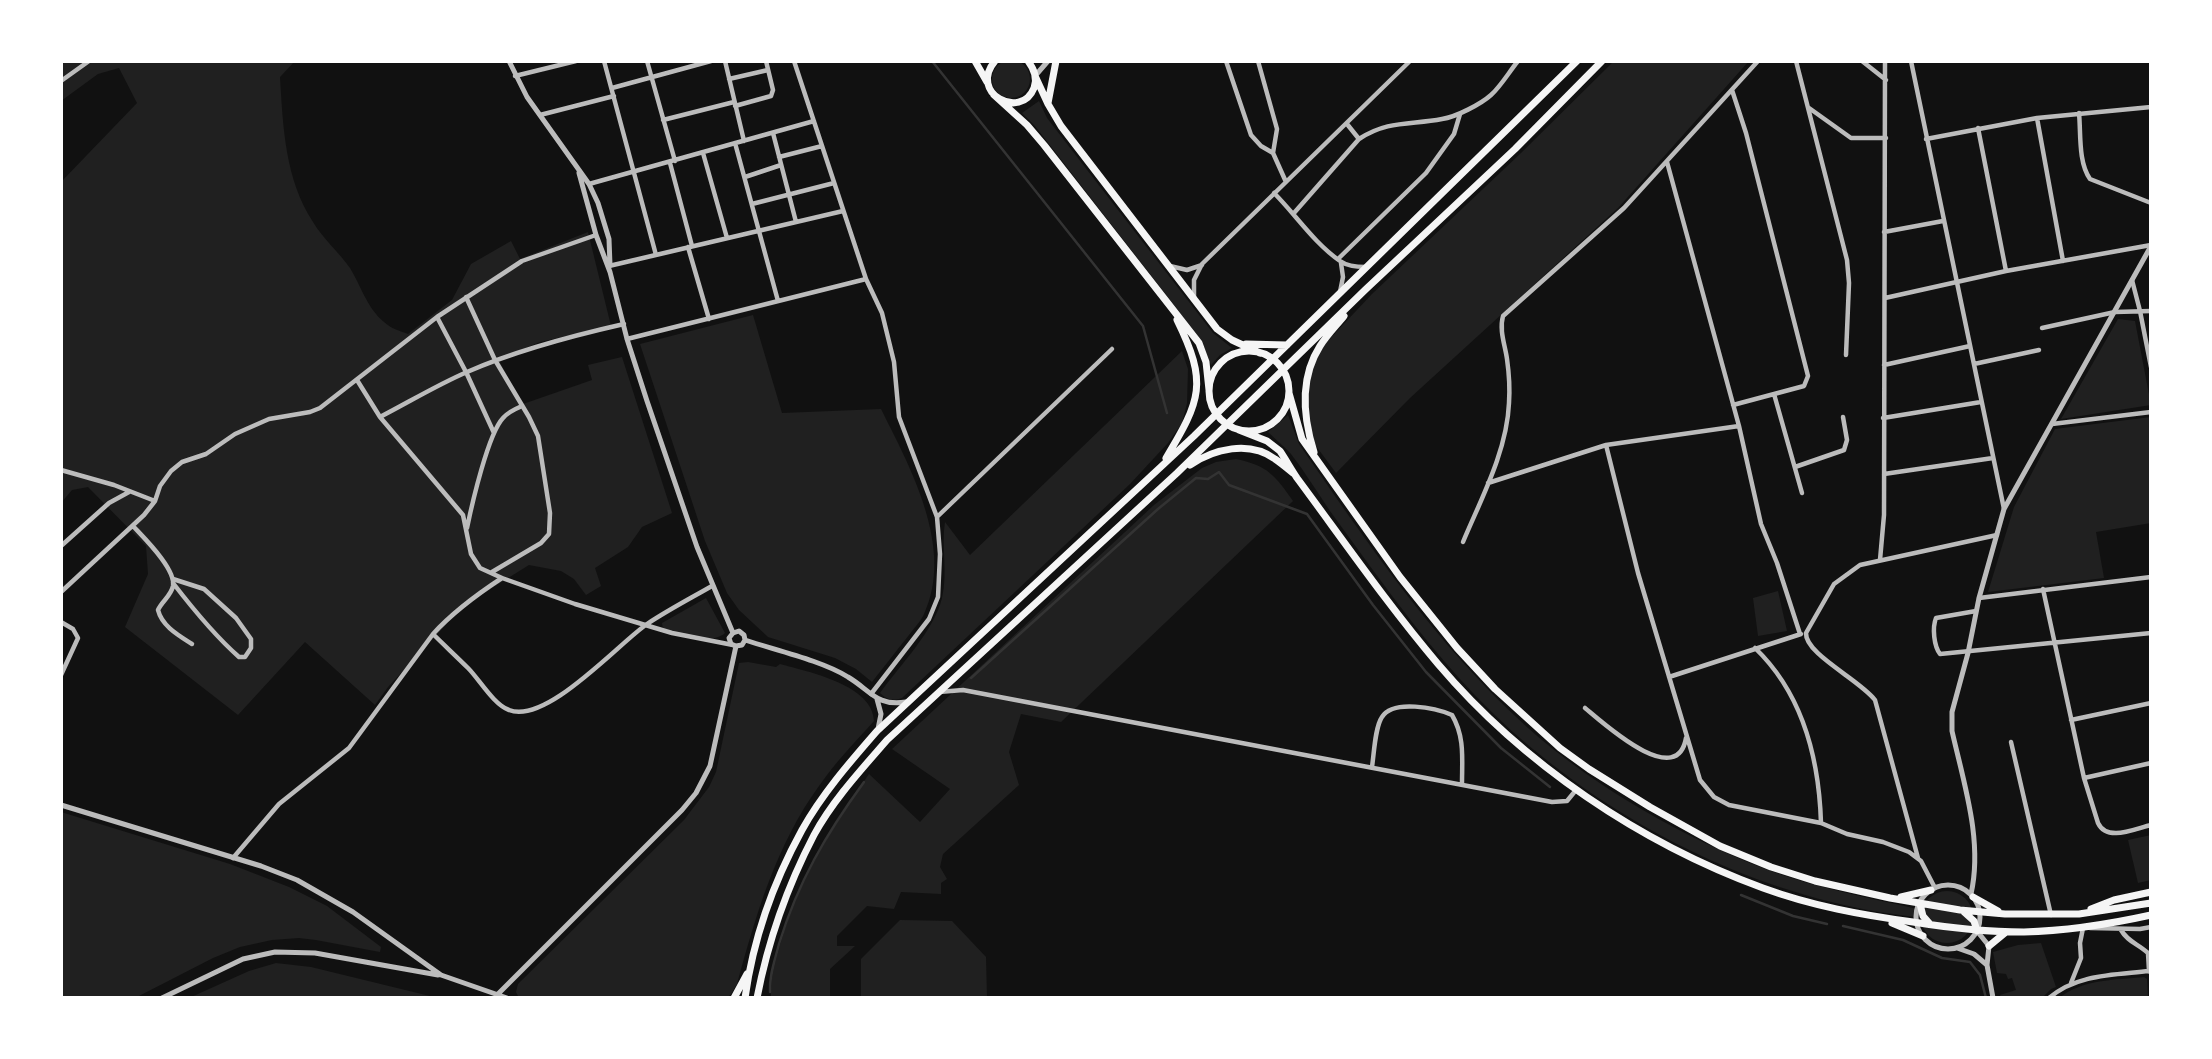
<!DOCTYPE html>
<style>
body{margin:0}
#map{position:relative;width:2212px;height:1059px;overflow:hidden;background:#111;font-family:Literata,serif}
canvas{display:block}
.frame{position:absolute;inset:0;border:63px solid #fff;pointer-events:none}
</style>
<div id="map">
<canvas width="2212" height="1059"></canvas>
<div class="frame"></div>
</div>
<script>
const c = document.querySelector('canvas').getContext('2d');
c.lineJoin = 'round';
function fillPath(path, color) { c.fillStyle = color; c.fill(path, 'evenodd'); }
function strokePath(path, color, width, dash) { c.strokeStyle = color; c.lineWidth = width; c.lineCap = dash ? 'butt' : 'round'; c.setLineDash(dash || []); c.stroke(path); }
fillPath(new Path2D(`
 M992 79a19 19 0 1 1 38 0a19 19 0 1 1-38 0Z
 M61,61H295L280,77C283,127 285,179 313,222C323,239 339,252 350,268C361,286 367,308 384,322C390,328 400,331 408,334L452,300L471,264L511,241L520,259L588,232L611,326L540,342L498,359L523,404L592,380L588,365L622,357L672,513L642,527L628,547L595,568L601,586L586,595L574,579L561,571L529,565L476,598L457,613L388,687L375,705L305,642L238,715L125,627L148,574L146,546L88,487L72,490L61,503V182L137,103L119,68L98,74L61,101Z
 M1614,61H1749L1618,208L1410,398L1336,473L1316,446L1307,417L1308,378L1323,346L1372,294L1521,153Z
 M1039,101L1047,118L1213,333L1232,348L1220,355L1211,365L1202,341L1035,126L1022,113Z
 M753,315L782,413L881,409C910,467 955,548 924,614C921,621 914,628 909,635C896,651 884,667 872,682L856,669L835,658L768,637L739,610L727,593L705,541L640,344Z
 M2118,319L2135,321L2151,405L2061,419Z
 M1182,351L1188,369L1187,403L1182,423L1168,443L1130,484L902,698C893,701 887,700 880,693C900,665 934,631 942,598C948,572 941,546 945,522L970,555Z
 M1288,415L1299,444C1368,544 1438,647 1528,728C1594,787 1686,839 1768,870C1816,888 1867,897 1917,909L1916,917C1784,903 1653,844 1549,762C1497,722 1452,673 1412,622C1384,586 1357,548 1330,511C1317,492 1305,472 1291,454C1284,446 1275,439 1268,432Z
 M2151,417V523L2096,532L2104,578L1988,592L2014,507L2055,429Z
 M1236,459C1268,466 1275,475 1293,501L1061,722L1021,714L1009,752L1019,785L943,854L940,867L947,879L941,883V894L901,892L894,909L867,906L837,936V946H855L830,969V998H771C770,979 775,963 780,945C800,878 830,831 869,774L920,822L950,789L892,749L1154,505L1202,468L1216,462Z
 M1778,591L1787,631L1758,636L1753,598Z
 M706,598L725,633C711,646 680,633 663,629L662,623Z
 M748,662L776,667L780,664C809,672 873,685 874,721C855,742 835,763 819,786C776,845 756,915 737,984L731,994L727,998H527L518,996L516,992L518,984L684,820L709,787L716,772L739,663Z
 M61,812L230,864L289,887L327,906L381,947L380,952L316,940L299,938L272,940L240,947L213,958L135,998H61Z
 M2151,835V880L2138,883L2128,840Z
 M1921 917a26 26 0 1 1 52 0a26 26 0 1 1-52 0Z
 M900,920L952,921L986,957L987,998H861V959Z
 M2041,943L2056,987L2051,989L2042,998H2001L2000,995L2016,990L2012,978L2008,979L2006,974L1997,973L1993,952L2018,945Z
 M276,963L311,967L438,998H189L249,971Z
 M2144,977L2147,979L2148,998H2059C2083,979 2115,980 2144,977Z`), '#202020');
strokePath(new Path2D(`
 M932,61L1143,326L1167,413
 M971,678L1158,509L1196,478L1208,479L1219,472L1229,485L1307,514L1373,605L1426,672L1501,748L1550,787
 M1741,895L1793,916L1827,924
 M1843,926L1903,940L1942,958L1970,962L1980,975L1986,998
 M770,992C769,976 775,960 779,944C798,882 826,834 864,782`), '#333', 2.5);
strokePath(new Path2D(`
 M604,61L656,255
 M647,61L675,161
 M725,61L744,141
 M794,61L866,279L882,313L894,362L899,417L937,517L940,554L938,597L929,619L871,694
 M1226,61L1251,135L1261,146L1273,153
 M1258,61L1277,129L1273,153L1286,182
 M1796,61L1847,260L1849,283L1846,355
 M1862,61L1886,80
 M1911,61L2004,509
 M515,76L576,61
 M729,79L768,70
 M61,81L89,61
 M612,88L711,61
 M1732,90L1746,133L1808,376L1804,386L1733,405
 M735,106L771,96L773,90L766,61
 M1809,108L1851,138H1886
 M2079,113C2081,133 2078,162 2090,179L2151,203
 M540,115L614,96
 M2037,118L2063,261
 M663,120L734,102
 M1347,124L1359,139
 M1978,128L2006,271
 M773,133L796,222
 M1926,139L2037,118L2151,107
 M735,143L778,301
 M703,153L727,238
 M779,157L822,146
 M1667,162L1739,426L1761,524L1777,563L1800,634
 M670,163L692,246
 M745,177L781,165
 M589,184L814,121
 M1274,193C1296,215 1314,243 1340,261C1347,266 1357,267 1366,267
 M752,204L834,183
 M1294,213L1359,139C1388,120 1411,125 1442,119C1456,117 1481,104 1491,95C1501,86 1509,72 1518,61
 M1884,232L1943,221
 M688,247L709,319
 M1338,259L1426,173L1454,134L1460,114
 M609,266L843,211
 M1170,266L1187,270L1202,265
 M2132,280L2140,311L2151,367
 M1340,292L1343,277L1341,263
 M466,297L495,360L529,417L538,436L550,513L549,534L541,543L492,572
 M1194,297V280L1202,264L1410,61
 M1885,298L2006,271L2151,245
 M437,317L466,372L494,433
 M2042,328L2115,312L2151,311
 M627,339L866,279
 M1974,364L2039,350
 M1884,365L1970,346
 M357,380L380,417C409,402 437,385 467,372C517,350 571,336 624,324
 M1774,394L1802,493
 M380,417L463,515L471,554L480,568L502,578L575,604L672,633L733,645
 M1883,418L1981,402
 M2052,424L2151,412
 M1606,445L1638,573L1700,780L1714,797L1729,805L1821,823L1847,834L1883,842L1909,852L1921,861L1935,888
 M1795,467L1844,450L1847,440L1843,417
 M61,470L114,485L155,501
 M1884,474L1993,458
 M1488,483L1606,445L1739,426
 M937,517L1112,349
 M133,526C144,538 176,569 173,586C171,596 162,601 158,610C162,626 178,635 192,644
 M467,528C472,504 488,434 503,418C508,412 515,409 522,406
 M1463,542C1481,499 1507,451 1509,403C1510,388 1509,373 1507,359C1505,345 1499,330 1503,316L1624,208L1758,61
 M61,546L109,503L129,492
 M1880,560L1884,515L1885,61
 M173,583C193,609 214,635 239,657H245L251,648V639L236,618L204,589L173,579
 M2043,589L2084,778L2098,823C2107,842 2134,829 2151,825
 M61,592L144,515L155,501L160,486L171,471L182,462L206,454L235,434L269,419L310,412L320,408L437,317L522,261L596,235
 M1979,598L2151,577
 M1976,611L1936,618C1932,628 1934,646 1940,654L2151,633
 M61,622L73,629L78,638L61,675
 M433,634C444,645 456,656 468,668C479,679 494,705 509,710C546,725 618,644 647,624C668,610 691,598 712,586
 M1755,648C1803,694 1819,758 1821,823
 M1669,677L1801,634
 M939,692L963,690L1552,802L1567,801L1576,790
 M1585,708C1602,722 1677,791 1686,738
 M2071,720L2151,703
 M2011,742L2051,915
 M1372,767C1374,754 1375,727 1382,717C1393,699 1436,708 1452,715C1465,737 1462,759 1462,784
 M2084,778L2151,763
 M233,858L279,804L349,748L433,634C453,612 476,595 502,578
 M1918,858L1875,700C1860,680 1805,654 1806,633L1834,584L1860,565L1997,535
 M2090,928L2140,929L2151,927
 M2121,930C2128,942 2137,943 2148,953L2149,971
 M2071,983L2081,958L2080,943L2083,928
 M2049,998C2077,974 2114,975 2149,971L2151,973`), '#bcbcbc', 4.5);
strokePath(new Path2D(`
 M509,61L527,97L589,184L598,203L609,239L610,265
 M1035,76L1048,61
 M579,173L596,235L610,272L627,339L647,401L697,547L733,633
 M745,640L742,645L736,646L731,644L729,638L733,633L739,631L744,635L745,640C775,650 823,661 848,677C870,690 877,707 906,702
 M877,699L881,714L878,729
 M61,805L261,866L297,880L353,912L441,975L507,998
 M1916 917a32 32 0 1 1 64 0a32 32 0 1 1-64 0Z
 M1971,894C1983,841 1964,784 1952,731V712L1968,653L1979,598L2004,509L2151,246
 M1977,931L1989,946L1987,965L1993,998
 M1957,948L1974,954L1987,965
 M497,995L682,810L696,793L710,766L736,646
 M162,998L243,959L275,952L315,953L438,975`), '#bcbcbc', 5);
strokePath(new Path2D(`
 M975,61L987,82
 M995,61C968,93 1021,121 1034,88C1038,78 1034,69 1028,61
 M1036,78L1048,104L1061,126L1217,329L1232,340L1260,353
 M994,95L1027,125L1044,145L1199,343L1206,362L1209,390
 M1048,103L1056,61
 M1246,344L1287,345
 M1209 391a40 40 0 1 1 80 0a40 40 0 1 1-80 0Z
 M1289,393L1302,439L1400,577L1457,648L1495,689L1560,748L1589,769L1650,807L1720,846L1771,867L1815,881L1890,898L1960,910L2005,914H2079L2151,903
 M1239,430L1267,441L1280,451C1286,460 1291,469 1297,478C1343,540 1388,605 1438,664C1523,764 1640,843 1763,888C1812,906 1862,915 1913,922C1950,928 1987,932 2024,932C2066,931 2110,924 2151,915
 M1314,452C1303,417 1299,379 1320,346C1327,335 1336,326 1344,316
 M1166,458C1201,400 1208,383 1177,320
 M1190,465C1214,449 1249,440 1275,459C1281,463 1287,468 1293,473
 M1901,897L1931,890
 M1973,897L1998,911
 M1920,904L1923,916L1930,924
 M2091,909L2114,900L2151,892
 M1964,912L1974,921L1977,931
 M1892,923L1923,936
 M1989,946L2006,932
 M734,998L747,974
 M745,998C753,940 774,881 802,830C822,794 850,762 877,731L1194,436L1577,61
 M757,998C768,941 788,885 814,835C833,800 861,770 887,740L1177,473L1365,290L1515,149L1602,61`), '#f5f5f5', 7);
</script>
